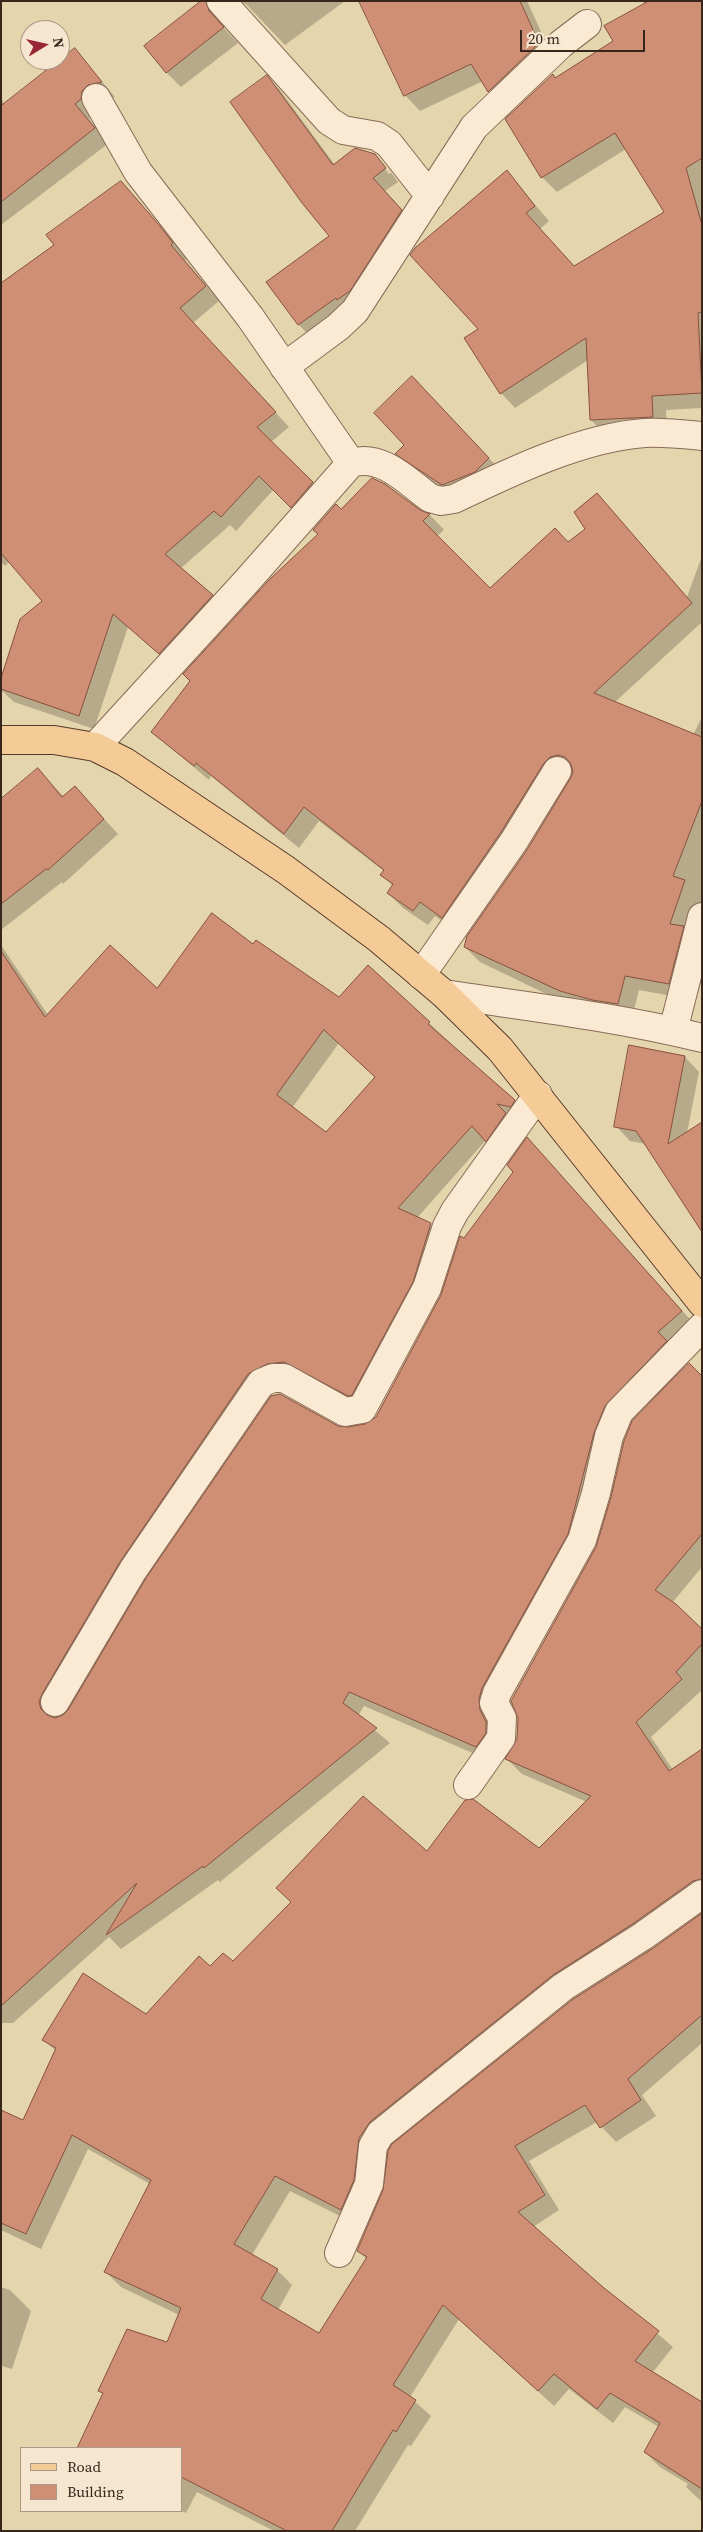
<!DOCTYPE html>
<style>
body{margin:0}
#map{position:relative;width:703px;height:2532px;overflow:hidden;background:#efdbc0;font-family:"Source Serif 4",serif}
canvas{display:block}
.frame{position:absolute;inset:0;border:2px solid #38261c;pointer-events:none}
.legend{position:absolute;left:20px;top:2447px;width:162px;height:65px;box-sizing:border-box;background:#f6e6d0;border:1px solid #a98;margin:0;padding:6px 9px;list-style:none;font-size:15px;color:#38261c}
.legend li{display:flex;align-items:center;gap:10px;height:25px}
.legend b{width:25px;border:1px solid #a98}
.north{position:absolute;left:20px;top:20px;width:50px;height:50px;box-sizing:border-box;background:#f6e6d0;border:1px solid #a98;border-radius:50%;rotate:81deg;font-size:14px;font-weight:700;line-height:20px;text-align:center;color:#38261c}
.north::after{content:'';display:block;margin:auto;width:18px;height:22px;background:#992636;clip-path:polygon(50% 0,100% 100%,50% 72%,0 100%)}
.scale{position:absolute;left:520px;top:30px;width:125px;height:22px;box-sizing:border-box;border:2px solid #38261c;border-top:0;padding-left:6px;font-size:15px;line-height:18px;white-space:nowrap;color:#38261c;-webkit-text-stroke:4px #f6e6d0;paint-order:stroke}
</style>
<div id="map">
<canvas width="703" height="2532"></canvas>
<div class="frame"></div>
<ul class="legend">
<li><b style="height:6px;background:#f4cb96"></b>Road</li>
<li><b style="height:14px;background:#ce8f75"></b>Building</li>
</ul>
<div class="north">N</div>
<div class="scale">20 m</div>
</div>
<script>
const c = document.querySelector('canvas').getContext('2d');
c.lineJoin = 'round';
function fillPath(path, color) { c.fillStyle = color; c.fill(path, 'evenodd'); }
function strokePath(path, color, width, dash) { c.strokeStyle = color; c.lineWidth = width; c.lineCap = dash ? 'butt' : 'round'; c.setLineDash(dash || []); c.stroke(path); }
fillPath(new Path2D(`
 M1,1H702V2531H1ZM30,30H60V60H30ZM21,2448H181V2511H21Z`), '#e5d5ad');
fillPath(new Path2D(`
 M203,1H208L224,28L238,43L181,87L166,72Z
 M240,1H345L285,45L247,5Z
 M361,1H527L554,60L505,107L483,81L420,111L405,95Z
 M643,1H702V408L666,410L667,431L605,435L591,420L588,360L515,408L501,393L480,330L507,172L549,221L540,229L574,267L666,212L626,149L557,192L542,177L506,119L553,75L556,79L615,42L644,6Z
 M75,50L115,97L102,99L95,114L89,119L109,143L1,225V98L5,105Z
 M267,77L279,89L335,165L374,155L384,165H382L389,174L391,173L387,167L398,182L385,191L413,224L362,303L311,337L298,324L330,236Z
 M121,182L174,242L187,259L185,260L219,301L193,323L289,427L271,442L327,497L306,521L274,489L236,531L230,525L180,569L226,611L174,667L128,627L94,729L14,702L1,690V682L44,602L10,561L5,566L1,562V401L56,245Z
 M427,393L504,474L453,498L412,469L397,454L406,445Z
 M597,494L687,597L702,556V622L614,703L693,735L702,717V927L683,998L639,990L632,1018L565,1003L480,962L465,947L571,780L573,770L565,771L457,932L435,916L428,925L403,908L388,893L393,886L382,875L385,872L319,821L299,848L211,776L209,780L152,732L341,511H420L430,515L444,530L437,536L490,589L569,543L587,529Z
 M38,770L64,797L75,787L118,834L63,884L62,882L1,930V800Z
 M1,945L48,1015L157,990L253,946L339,999L429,1023L529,1116L501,1155L486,1140L417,1218L431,1224L445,1239L366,1409L300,1377L263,1388L56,1709L53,1718L64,1716L338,1427L348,1429L365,1426L376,1418L442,1296L465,1240L515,1172L527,1139L696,1326L619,1421L496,1703L491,1761L364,1706L358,1716L390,1743L220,1882L218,1880L121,1949L109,1937L13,2023H1ZM339,1043L376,1077L326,1134L292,1108Z
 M685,1057L699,1072L687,1133L702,1222L646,1144L630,1141L616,1126Z
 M702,1377V1567L672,1603L702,1630V1690L651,1737L673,1770L702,1751V1901L385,2137L356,2224L290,2191L252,2255L277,2270L292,2285L278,2310L319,2335L367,2259L358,2251L653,1950L702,1915V2043L642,2095L656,2116L616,2142L597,2122L529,2161L559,2210L533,2227L673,2347L653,2372L702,2403V2502L686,2487L688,2484L660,2467L645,2452L659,2427L625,2407L613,2423L569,2389L554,2406L459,2319L410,2397L431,2416L411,2446L408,2445L355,2531H274L197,2492L186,2513L181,2511V2448H78L104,2395L100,2390L168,2343L179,2315L121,2287L106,2272L150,2184L88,2149L41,2249L1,2230V2125L24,2122L56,2051L44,2040L146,2015L210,1968L233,1963L428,1853L539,1849L587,1802L522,1774L507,1759Z
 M1,2287L10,2290L31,2311L12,2369L2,2366L1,2370Z`), '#0003');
const building = new Path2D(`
 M201,1H206L209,11L224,27L166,73L144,46Z
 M359,1H520L539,43L488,92L471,64L404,96Z
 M649,1H702V158L686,168L702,225V312L698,313L702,393L652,396L653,417L590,420L586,338L500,394L464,338L478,329L410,255L415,248L507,170L535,206L526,213L574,266L664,212L615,133L541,178L505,119L553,74L555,78L613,41L604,26Z
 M75,48L102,82L88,85L82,91L81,99L75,104L95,128L1,202V106Z
 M267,75L333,165L355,148L375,154L386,168L373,178L402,210L350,291L337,300L336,298L298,325L266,282L329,236L302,203L230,102Z
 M121,181L160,226L173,243L171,245L206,286L180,308L276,412L257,427L313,482L291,508L259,476L221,517L214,511L165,554L213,595L159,654L113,614L79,716L1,689V678L20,619L42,601L1,553V283L54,245L46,235Z
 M412,376L489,458L475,472L442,485L395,454L404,445L374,413Z
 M372,478L385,484L420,510L430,514L423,521L490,588L555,528L568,542L585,529L574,512L597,493L692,603L594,693L702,737V801L673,876L685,880L670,924L684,926L669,984L625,976L618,1004L592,1000L560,991L464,947L467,936L527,850L570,779L573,772L571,764L565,757L558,755L550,757L544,763L501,832L442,918L420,902L413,911L387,893L393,884L380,875L384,870L304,807L284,834L196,763L194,766L151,732L190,681L183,674L270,579L318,534L313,530L336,504L341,509Z
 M38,768L62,797L75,786L104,819L48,870L46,869L1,904V799Z
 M212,913L253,944L256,940L339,997L368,965L430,1022L428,1024L515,1100L511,1107L497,1104L506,1113L486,1142L472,1126L398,1208L431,1223L413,1282L352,1395L348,1396L284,1362L267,1364L248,1374L120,1562L42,1694L39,1702L41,1709L47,1715L55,1718L63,1715L68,1710L146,1578L271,1396L280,1394L338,1426L348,1427L365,1424L376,1417L441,1295L460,1236L464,1238L513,1172L507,1165L527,1137L682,1311L658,1332L667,1341L605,1406L594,1433L568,1534L482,1688L479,1699L480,1710L486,1722V1733L476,1747L349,1692L343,1703L377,1728L204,1868L203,1866L106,1935L137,1883L1,2006V951L45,1017L110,945L157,988ZM324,1030L375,1077L326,1132L277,1095Z
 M629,1045L685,1056L668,1144L702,1122V1232L636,1131L614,1127Z
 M689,1363L702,1376V1534L655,1590L676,1604L702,1629V1644L676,1672L682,1679L636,1722L669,1771L702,1749V1879L693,1881L634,1923L553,1975L370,2122L359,2138L354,2180L341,2210L275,2176L234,2244L278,2269L261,2299L319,2333L367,2257L357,2251L383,2190L388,2151L392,2144L572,2000L652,1949L702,1913V2015L628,2079L641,2100L600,2128L585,2105L515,2146L545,2195L518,2212L604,2288L659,2331L635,2361L702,2402V2489L644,2452L660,2423L610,2393L597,2409L554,2374L538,2391L443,2305L393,2385L416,2400L396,2432L393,2430L332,2531H287L181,2477V2448H77L103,2393L98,2391L127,2329L167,2342L181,2308L104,2272L151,2180L72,2135L26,2234L1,2223V2110L23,2120L56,2048L42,2040L83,1973L146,2014L199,1956L210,1966L223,1953L233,1961L291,1902L276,1888L363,1796L427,1851L465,1800L473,1799L539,1848L591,1796L505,1759L517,1739L518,1718L511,1701L596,1547L611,1497L624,1441L632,1421Z`);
fillPath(building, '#ce8f75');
strokePath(building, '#88513d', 1);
const minor = new Path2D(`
 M221,1L329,121L343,130L377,136L389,144L430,196
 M96,98L138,172L250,317L351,463
 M284,367L338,327L355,311L474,127L561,44L587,24
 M95,747L246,582L351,463C381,453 407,481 430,498L441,501L454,499C510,472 583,437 645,433C664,432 682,434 702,436
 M421,975L514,841L557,771
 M444,994C530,1007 618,1017 702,1038
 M673,1031L702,917
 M55,1702L133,1570L261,1383L273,1378H284L345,1412L362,1409L427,1288L447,1226L455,1211L538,1095
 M468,1785L501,1738L502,1718L494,1703L497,1693L582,1540L596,1493L609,1436L619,1412L702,1327
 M339,2253L369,2184L373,2146L380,2134L563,1987L643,1936L702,1894`);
const primary = new Path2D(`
 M1,740H54L95,747L125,762L286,870L379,939L444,994L500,1049L702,1303`);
strokePath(minor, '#886b58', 30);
strokePath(primary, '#563a2c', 30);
strokePath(minor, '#fae9d3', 28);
strokePath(primary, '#f4cb96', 28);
</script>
